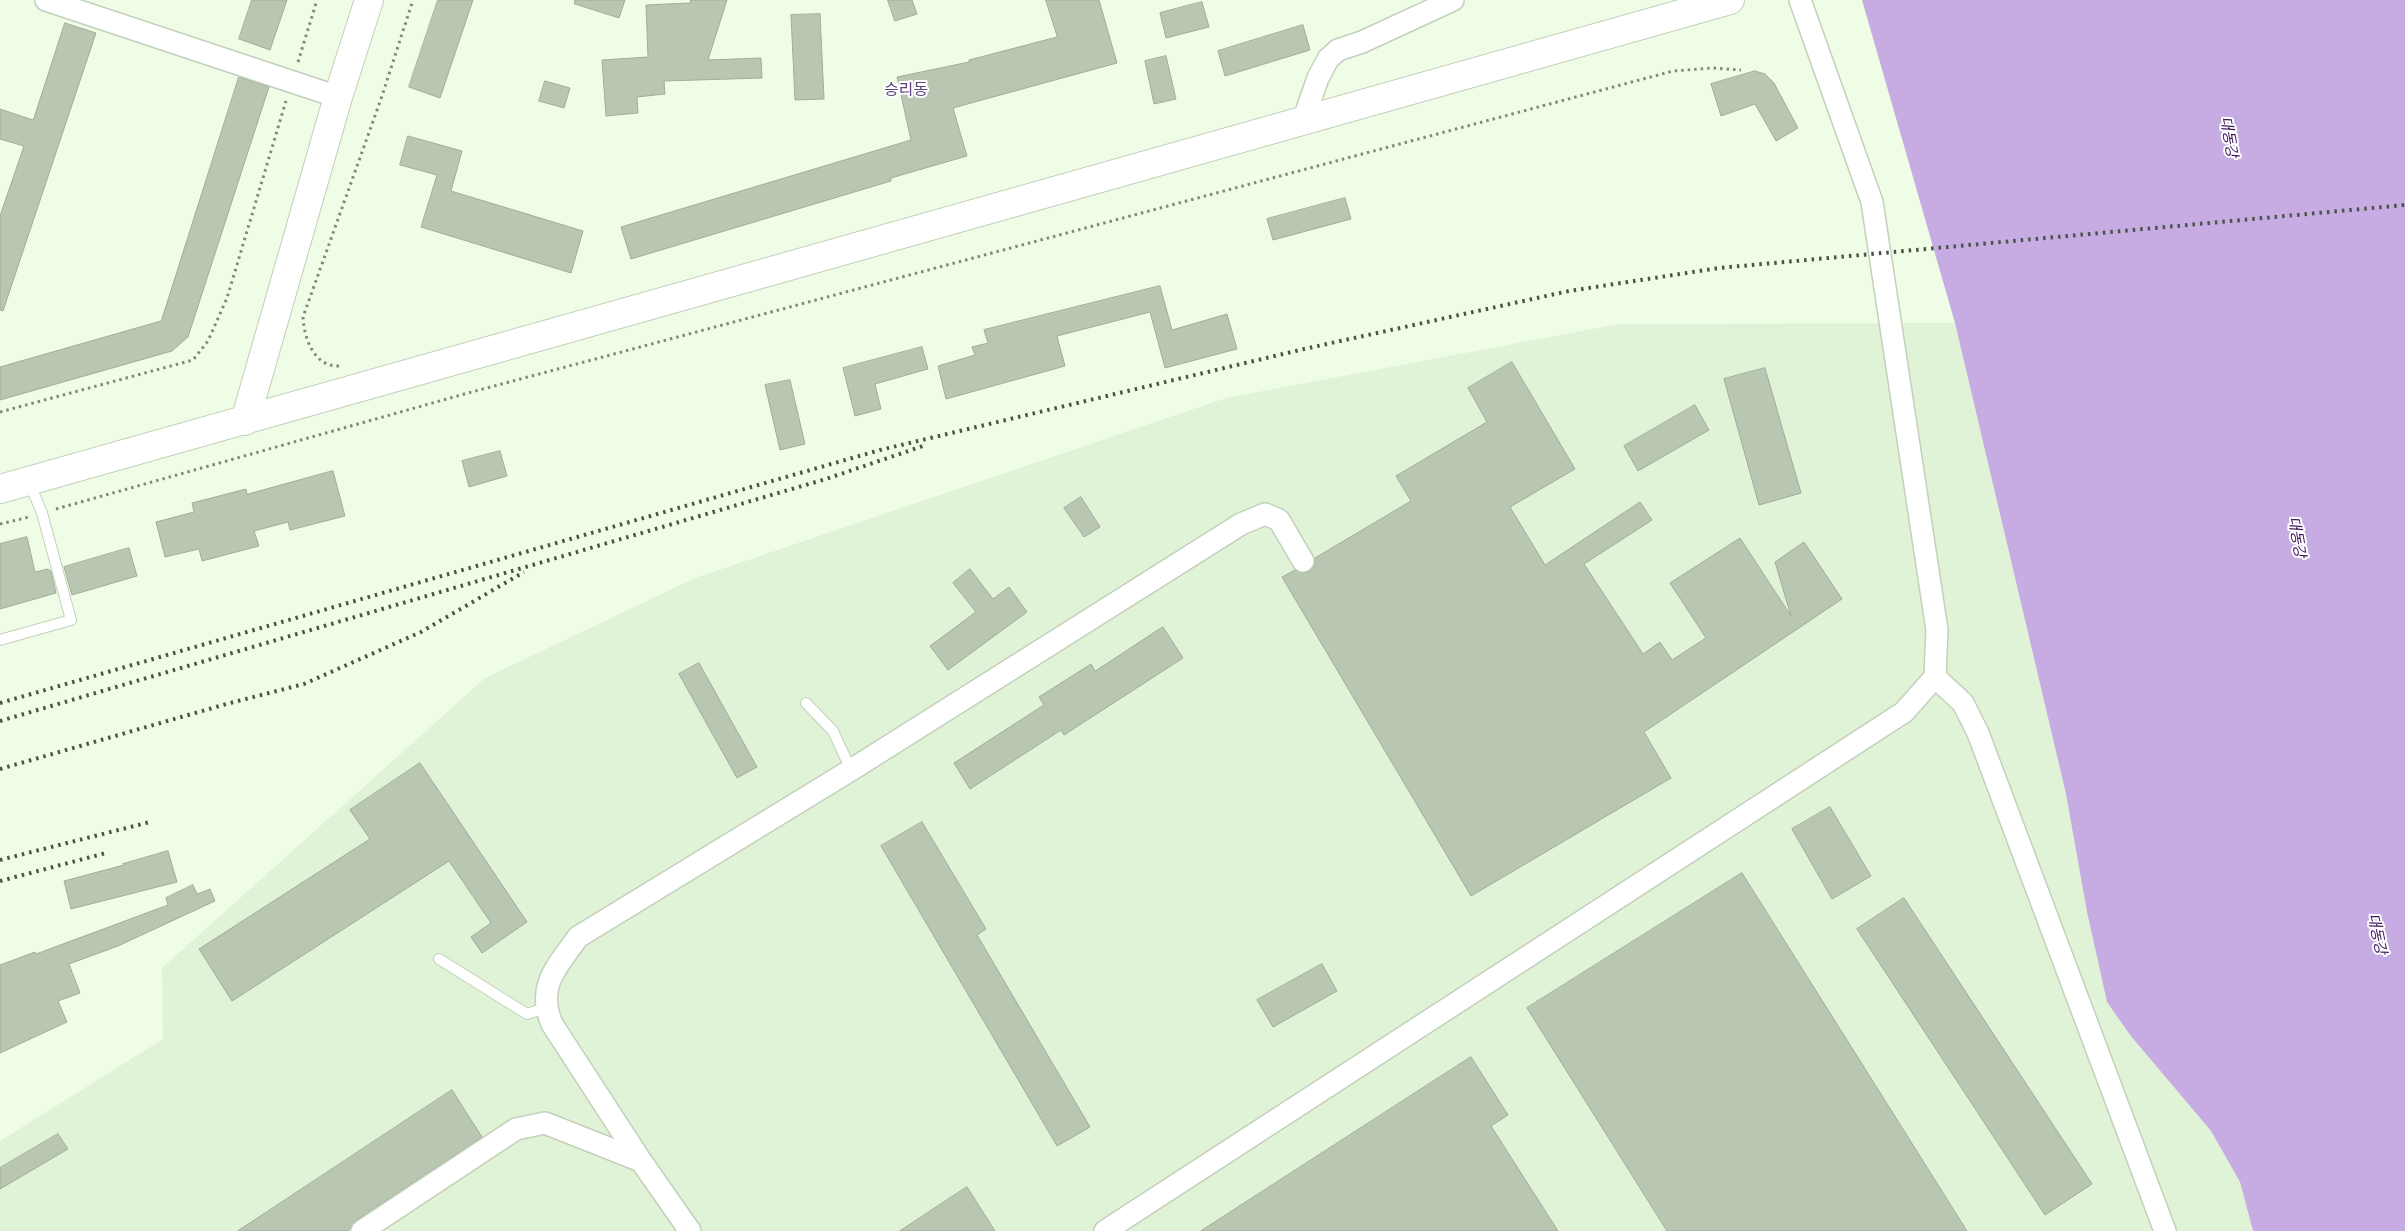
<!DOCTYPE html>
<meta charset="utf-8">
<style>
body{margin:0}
canvas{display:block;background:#effde7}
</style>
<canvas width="2405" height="1231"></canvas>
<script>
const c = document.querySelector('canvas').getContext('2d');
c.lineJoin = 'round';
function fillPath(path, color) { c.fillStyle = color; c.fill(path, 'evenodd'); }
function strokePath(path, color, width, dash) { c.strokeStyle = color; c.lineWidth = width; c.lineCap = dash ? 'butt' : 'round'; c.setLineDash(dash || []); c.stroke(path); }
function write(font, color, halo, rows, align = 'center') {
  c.font = font + ' "DejaVu Sans","Noto Sans KR",sans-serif'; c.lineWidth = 4; c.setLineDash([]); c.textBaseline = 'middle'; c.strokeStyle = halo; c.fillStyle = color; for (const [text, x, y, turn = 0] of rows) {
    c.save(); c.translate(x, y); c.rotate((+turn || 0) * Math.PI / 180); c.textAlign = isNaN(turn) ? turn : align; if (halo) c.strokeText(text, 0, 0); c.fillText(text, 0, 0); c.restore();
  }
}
fillPath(new Path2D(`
 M1955,323L2066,794L2087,912L2107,1002L2130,1035L2211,1131L2240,1182L2253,1231H0V1141L163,1039L162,968L485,678L695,578L1226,398L1619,324Z`), '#e1f3d7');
fillPath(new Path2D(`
 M1862,0H2405V1231H2253L2240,1182L2211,1131L2130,1035L2107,1002L2087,912L2066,794L1955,323Z`), '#c6ace3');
const building = new Path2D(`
 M252,0H287L270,50L239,39Z
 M438,0H473L440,98L409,87Z
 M575,0H625L619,18L575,4Z
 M691,0H727L708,60L761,58L762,78L664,81L665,94L637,97L638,113L606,116L602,60L648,57L646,5L690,3Z
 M888,0H912L917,14L895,21Z
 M1046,0H1099L1117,63L953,108L967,156L891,178V181L631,259L621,227L911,140L897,77L969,62V60L1057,37Z
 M1202,2L1209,27L1166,38L1160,13Z
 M820,14L824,99L795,100L791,15Z
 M65,23L96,33L3,311L0,310V216L24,146L0,139V109L33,120Z
 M1303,25L1310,50L1225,76L1218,51Z
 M1166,56L1176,99L1154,104L1145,61Z
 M1755,71L1765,74L1774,83L1798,128L1776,141L1755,104L1721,116L1711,84Z
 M239,77L269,87L188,337L172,351L0,400V367L161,321Z
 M545,81L570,88L564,108L539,101Z
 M408,136L462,151L451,191L583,231L571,273L421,227L437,175L400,165Z
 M1345,198L1351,219L1273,240L1267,219Z
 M1160,286L1172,330L1227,314L1237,349L1165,368L1150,312L1057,336L1065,366L946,399L938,366L975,355L972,347L988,343L984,330Z
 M922,347L928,369L875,384L881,409L855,416L843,368Z
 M1512,362L1575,469L1510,507L1545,565L1640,502L1652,520L1584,564L1643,654L1660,642L1672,660L1706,638L1670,583L1740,538L1791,616L1775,562L1804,542L1842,599L1644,732L1671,778L1471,896L1282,577L1295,570L1303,573L1310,571L1314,567L1315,558L1411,501L1396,476L1487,422L1468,388Z
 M1765,368L1801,493L1759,505L1724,379Z
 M790,380L805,444L780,450L765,385Z
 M1695,405L1709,430L1638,471L1624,446Z
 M500,451L507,476L469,487L462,461Z
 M333,471L345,516L290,530L288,522L254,531L259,546L202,561L199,549L165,557L156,522L194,512L192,503L246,489L247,494Z
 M1081,497L1100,527L1084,537L1064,508Z
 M27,537L35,572L48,569L51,571L56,593L0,609V544Z
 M129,548L137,576L72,595L64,567Z
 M970,569L993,599L1009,587L1027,612L948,670L930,646L976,612L953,583Z
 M1163,627L1183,658L1064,735L1061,730L970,789L954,763L1044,705L1039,697L1091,664L1095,671Z
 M699,663L757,767L737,778L679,674Z
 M420,763L527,922L482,953L471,937L491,923L449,861L232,1001L199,949L370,839L350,810Z
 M1830,807L1871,876L1832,899L1792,829Z
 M922,822L986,929L977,935L1090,1127L1057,1146L881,846Z
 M168,851L177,882L71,909L64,881L124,865L123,864Z
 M1742,873L1967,1231H1667L1527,1008Z
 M193,885L197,894L210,889L215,901L118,946L69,964L80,993L58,1001L67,1022L0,1053V965L35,952L36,954L168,905L166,898Z
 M1904,898L2092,1184L2045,1215L1857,929Z
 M1322,964L1337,991L1273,1027L1257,1000Z
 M1471,1057L1508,1115L1491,1126L1558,1231H1201Z
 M452,1090L482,1137L355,1221L348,1231H238Z
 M58,1134L68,1149L0,1189V1168Z
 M967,1187L995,1231H900Z`);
fillPath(building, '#b9c7b2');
strokePath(building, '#a0ad99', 1);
const service = new Path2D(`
 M0,640L71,620L42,513L29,482
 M806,703L833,731L851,770
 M439,959L527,1014L545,1008`);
const minor = new Path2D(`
 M46,0L338,97
 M1303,121L1318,78L1328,59L1338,50L1362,42L1453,0
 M1935,677L1963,703L1978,733L2165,1231
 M362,1231L516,1129L545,1123L641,1161
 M690,1231L641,1161L552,1024C536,986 557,967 578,937L851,770L1241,524L1265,514L1279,520L1303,561
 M1105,1231L1904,712L1935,677L1937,630L1872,202L1800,0`);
const secondary = new Path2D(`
 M245,421L338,97L369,0
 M0,489L1730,0`);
strokePath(service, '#c3d0bb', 12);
strokePath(minor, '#c3d0bb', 24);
strokePath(secondary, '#c3d0bb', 30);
strokePath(new Path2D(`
 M298,62L317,0
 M339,366C314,367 304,338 303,317L381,99L413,0
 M0,412L193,360L208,341L227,298L286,101
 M56,509L468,393L1673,71L1712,68L1741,70
 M0,524L29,517`), '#80897a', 3, [2.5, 4]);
strokePath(service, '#fff', 10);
strokePath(minor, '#fff', 21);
strokePath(secondary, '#fff', 28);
strokePath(new Path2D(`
 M0,703L880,450L1304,349L1569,291L1719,268L2405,205
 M0,721L826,479L923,446
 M0,769L230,703L304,684L421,632L524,572
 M0,860L150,822
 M0,881L106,853`), '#4c5348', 4, [2.5, 5]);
write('italic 15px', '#3c195a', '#fff', [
 ["대동강",2228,137,80],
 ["대동강",2296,537,80],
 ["대동강",2376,934,78]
]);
write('16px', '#5f427d', '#fff', [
 ["승리동",906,91]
]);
</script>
